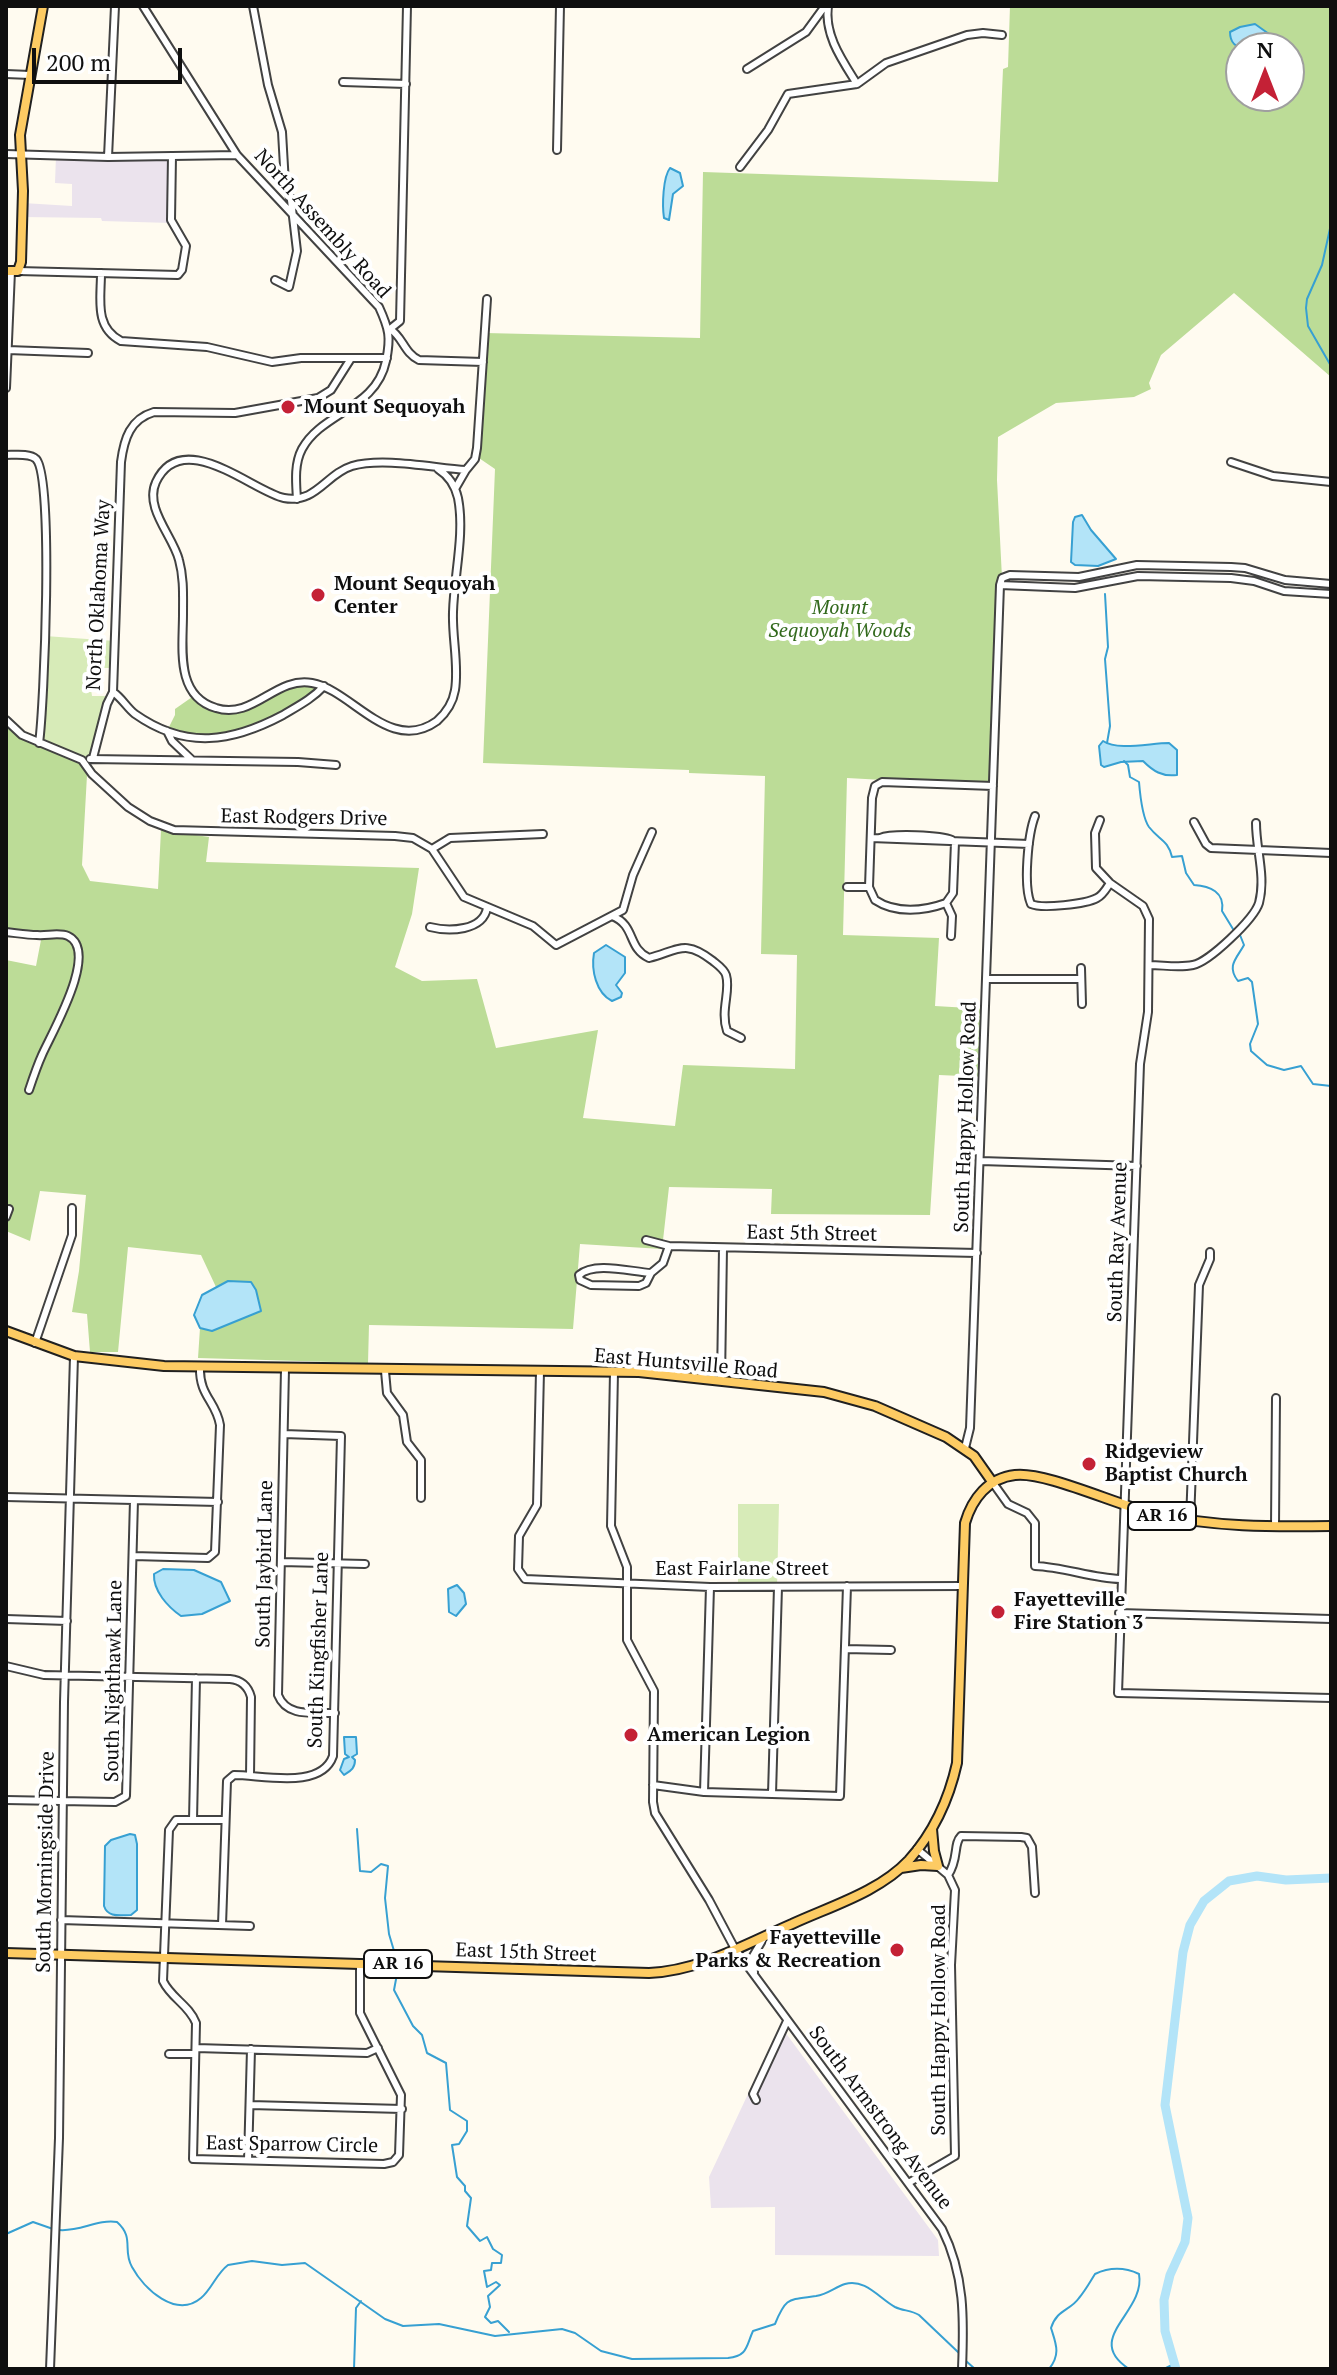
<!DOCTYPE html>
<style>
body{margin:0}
#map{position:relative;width:1337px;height:2375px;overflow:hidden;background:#fffbf0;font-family:"PT Serif",serif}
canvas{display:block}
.frame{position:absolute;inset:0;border:8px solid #0f0f0f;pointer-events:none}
.north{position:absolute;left:1225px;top:32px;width:80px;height:80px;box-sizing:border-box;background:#fff;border:2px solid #9f9f9f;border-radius:50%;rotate:0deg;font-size:22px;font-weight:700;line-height:32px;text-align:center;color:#0f0f0f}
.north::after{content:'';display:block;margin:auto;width:28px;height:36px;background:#c42136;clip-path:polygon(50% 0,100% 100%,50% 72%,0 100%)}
.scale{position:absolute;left:32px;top:48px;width:150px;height:36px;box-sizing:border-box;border:4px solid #0f0f0f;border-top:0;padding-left:10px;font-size:24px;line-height:28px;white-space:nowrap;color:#0f0f0f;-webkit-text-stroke:6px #fff;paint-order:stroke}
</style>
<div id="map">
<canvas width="1337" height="2375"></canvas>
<div class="frame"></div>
<div class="north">N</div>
<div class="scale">200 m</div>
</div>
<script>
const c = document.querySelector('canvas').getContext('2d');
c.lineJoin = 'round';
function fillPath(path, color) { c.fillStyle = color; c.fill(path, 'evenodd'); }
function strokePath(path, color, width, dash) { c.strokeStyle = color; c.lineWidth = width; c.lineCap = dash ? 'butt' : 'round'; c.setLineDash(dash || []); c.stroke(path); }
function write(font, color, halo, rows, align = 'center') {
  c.font = font + ' "PT Serif",serif'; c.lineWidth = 8; c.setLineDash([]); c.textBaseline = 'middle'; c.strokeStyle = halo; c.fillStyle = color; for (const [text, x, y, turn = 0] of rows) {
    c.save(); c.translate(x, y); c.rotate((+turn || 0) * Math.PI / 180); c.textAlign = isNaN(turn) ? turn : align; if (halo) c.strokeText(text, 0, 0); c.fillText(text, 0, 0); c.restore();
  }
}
fillPath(new Path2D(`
 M56,156H172L171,223L102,221L101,218L22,217L23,203L72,206V184L55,183Z
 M785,2032L938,2240L939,2256L775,2255V2207L711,2208L709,2177L748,2094L761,2088Z`), '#ebe3ed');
fillPath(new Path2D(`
 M45,636L115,641L114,668H88L92,696H111L93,758L82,760L39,743Z
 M738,1504H779L777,1587H738Z`), '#d7ebb8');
fillPath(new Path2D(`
 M1010,6H1331V377L1234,293L1161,355L1149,383L1151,389L1134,397L1056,403L998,437L997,480L1002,578L993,786L847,778L843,935L939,938L935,1006L986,1009L984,1077L939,1075L930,1215L771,1214L772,1189L669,1187L662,1249L580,1244L573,1329L369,1325L368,1363L198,1358L200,1328L194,1315L202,1295L216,1287L201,1255L128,1247L118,1352H90L87,1314L72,1312L79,1271L86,1195L40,1191L30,1241L6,1231V960L36,966L41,940L38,935L6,932V723L23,739L79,762L87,775L82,865L90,881L158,889L161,830L209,837L206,862L419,868L412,914L395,967L422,981L477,979L496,1048L598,1030L583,1118L675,1126L683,1065L795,1069L797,955L761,954L765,776L689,773V770L483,763L495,469L476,456L485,333L700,338L703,172L998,182L1003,69L1008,67ZM1241,48H1289V96H1241Z
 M289,684L324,686L268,723L222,738L167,731L175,715V709L195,695C231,723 254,701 289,684Z`), '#bcdc97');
const water = new Path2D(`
 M1255,24L1269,34L1267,40C1256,50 1230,54 1230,32L1240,27Z
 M670,168L680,173L683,186L673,194L669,220L664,218C662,205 663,177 670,168Z
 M1082,515L1091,530L1116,559L1098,566L1075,565L1071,562L1073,522L1075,517Z
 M1103,741C1118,751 1150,743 1169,743L1177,750V775C1162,777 1153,771 1143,761L1121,762L1104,767L1101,765L1099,746Z
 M606,945L625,957V973L616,985L622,993L621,997L612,1001C596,993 591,970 594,953Z
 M228,1281L251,1282L256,1290L261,1311L212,1331L200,1328L194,1315L202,1295Z
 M163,1569L194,1570L221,1582L230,1601L202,1614L181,1616C168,1607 153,1591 154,1574Z
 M457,1585L464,1593L466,1604L456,1616L449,1612L448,1589Z
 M344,1737H356L357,1754L352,1757L355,1760C355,1769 350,1771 344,1775L340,1770L344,1759L349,1757L345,1754Z
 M130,1834L135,1835L137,1844V1910L131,1915C120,1915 108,1918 104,1906L105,1846L111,1840Z`);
fillPath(water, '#b3e4f8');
strokePath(water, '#37a0d2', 2);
strokePath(new Path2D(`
 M1331,224L1322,265L1307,299L1306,308L1308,326L1331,366
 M1105,594L1108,647L1105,659L1110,726L1107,743
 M1124,761L1128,765L1130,777L1139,782C1140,794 1142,817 1149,827C1159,840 1168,840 1172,857L1182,856L1186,873L1194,885C1210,886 1225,892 1222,911L1233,929
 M1240,935L1244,945C1237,958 1226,966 1238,981L1248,978L1252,982L1258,1024L1250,1044L1251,1051L1267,1065L1284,1070L1301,1066L1313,1084L1331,1086
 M357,1829L360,1871L371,1872L381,1864L388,1866L385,1898L389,1934L397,1961
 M397,1974L394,1990L413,2026L422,2035L427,2053L446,2063L450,2110L467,2121V2131L459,2144L452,2145L457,2177L465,2186V2191L471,2198L467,2226L480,2241L487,2237L493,2249L502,2255L501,2263H492L491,2270L484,2271L487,2287L496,2282L500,2285L488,2296L490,2307L485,2317L491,2323L498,2321L509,2332
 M59,2230C80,2232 97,2219 117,2222C135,2238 122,2250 132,2267C144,2289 176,2319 201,2298C212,2289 216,2274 228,2265L252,2261L282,2265L305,2263L385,2319L403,2326L439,2324L495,2336L562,2329L575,2333L601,2351L632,2359L728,2358C748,2356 746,2346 753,2331L775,2324C786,2297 788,2300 816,2296C828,2294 835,2287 845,2284C865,2278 880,2299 895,2307C903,2311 911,2310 919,2315L959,2353
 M6,2234L33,2222L53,2229
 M966,2361L975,2369
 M354,2369L356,2308L361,2301
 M1049,2369C1061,2354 1056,2344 1051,2328C1057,2309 1070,2311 1079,2298C1085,2291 1090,2282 1095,2274C1110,2267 1124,2267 1139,2274C1146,2313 1082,2338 1129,2369
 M1164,2369L1174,2364`), '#37a0d2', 2);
strokePath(new Path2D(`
 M1176,2369L1165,2331L1164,2300L1170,2275L1185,2242L1188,2218L1165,2105L1183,1952L1190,1925L1204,1901L1229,1881L1257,1876L1286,1880L1331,1878`), '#b3e4f8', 9);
const minor = new Path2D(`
 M143,6L237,155L379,307C389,329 391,337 386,361C376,409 322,412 302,449C294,464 296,483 297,499
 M253,6L268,85L282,132L285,184L291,200L297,251L289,287L275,280
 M407,6L400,321L390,329C403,337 404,353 419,360L483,362
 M828,6C824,35 842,60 857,84
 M747,69L806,32L825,6
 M6,74L30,75
 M343,82L406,84
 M557,150L560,6
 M6,154L108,157L237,155
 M108,157L115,6
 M740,167L768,130L788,94L857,84L886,63L967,35L983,33L1002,35
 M18,271L178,275L182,270L186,246L171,220L172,156
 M101,273C101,299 94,327 121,341L207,347L272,362L301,358H387
 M8,350L88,353
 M6,388L11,271
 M6,455C14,455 30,453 36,459C54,476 44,709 39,743
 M1231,462L1273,476L1331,482
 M438,469C449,476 455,485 458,498C465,534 454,575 453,612C452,638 459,665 455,690C453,702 446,713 437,721C390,755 352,690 312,683C276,676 253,720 216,708C175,696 183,648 183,614C183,596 184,578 179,560C173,536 144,508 156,482C182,426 254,492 284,498C316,504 326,474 352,466C383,457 434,468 466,470L475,459L477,448L487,299
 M455,489L466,470
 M1000,585L1002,578L1010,575L1079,577L1137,565L1231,567L1245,568L1285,580L1331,584
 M1000,585L1075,588L1138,576L1231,578L1254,581L1284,591L1331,594
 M113,692C122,698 127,708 135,714C186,750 232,742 283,715C298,706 312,699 324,686
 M6,720L22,735L82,760L92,774L128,807L150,821L174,830L395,836L413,838L432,849L464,897L533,926L556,945L623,910L633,875L652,832
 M167,731L172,741L192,760
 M93,758L107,704L113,692L121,462C124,439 130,419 154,412L235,413L318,398L331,390L350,360
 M90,759L298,762L336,765
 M1035,816C1028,834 1023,886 1031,904C1042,909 1086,904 1097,898C1103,895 1106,889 1110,883
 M1100,820L1095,833L1096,868L1110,883L1143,906L1149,919L1148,1012L1140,1064L1118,1693L1331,1698
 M1194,822L1206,844L1211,848L1331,853
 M871,838L1029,844
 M880,838C892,833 941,835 952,840
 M955,842L953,893L946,903C924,911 896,914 875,900L869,887L872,798L875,786L882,782L993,786
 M432,849L450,838L543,834
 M847,887H869
 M946,903L952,916L951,936
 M612,916C636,925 627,948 649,958C679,950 685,939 713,961C718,965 724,969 726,975C731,991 720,1010 727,1031L741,1038
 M430,927C449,932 483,931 487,908
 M6,932C16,933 27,935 37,935C47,936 59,932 68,936C100,951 51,1034 42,1055C37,1066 33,1078 29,1090
 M1150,965C1163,965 1179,968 1193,965C1209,962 1254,919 1259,903C1266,876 1256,850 1256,823
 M1081,968L1082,1004
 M987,979H1081
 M981,1161L1137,1166
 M6,1217L9,1209
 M646,1240L669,1246L977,1253
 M651,1273L646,1283L639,1286L591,1285L580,1280L579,1275C595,1261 631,1272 651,1273L663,1263L669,1246
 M35,1343L72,1235V1208
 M285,1369L278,1695C287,1718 314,1712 335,1713
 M385,1371L387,1393L403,1415L407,1442L421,1460V1498
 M540,1371L537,1505L519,1536L518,1569L525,1579L710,1587L963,1586
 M614,1372L611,1526L627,1567V1640L654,1691L653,1802L655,1813L709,1900L735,1949L942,2229C965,2275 964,2319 962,2369
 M721,1380L723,1248
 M965,1448L970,1428L1000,585
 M993,1483L1008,1504L1027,1513L1035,1523V1566C1064,1567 1091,1578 1120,1579
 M6,1497L218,1502
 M1190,1521L1199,1285L1210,1259V1252
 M1275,1527L1276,1398
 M133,1556L208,1558L215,1552L220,1425C216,1401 199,1396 200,1367
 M281,1562L365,1564
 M1119,1613L1331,1619
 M6,1619L67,1621
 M845,1649L891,1650
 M6,1666L44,1675L230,1679C241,1680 248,1686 251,1697L250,1776
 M653,1785L704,1792L840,1796L847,1586
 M704,1792L710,1587
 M772,1794L778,1587
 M6,1800L115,1802L126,1796L134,1500
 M193,1820L196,1678
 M225,1820H176L169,1830L163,1981C171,1998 189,2005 196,2023L193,2159L384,2164L393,2162L399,2155L401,2095L360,2013V1963
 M948,1875C959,1859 953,1844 961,1836L1021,1837L1027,1838L1032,1847L1035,1893
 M61,1920L250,1926
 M222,1925L227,1781L234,1775C263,1775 321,1790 333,1756L341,1436L284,1434
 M754,1973L753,1956L763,1939
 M196,2048L367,2053L378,2048
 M169,2054H195
 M756,2100L753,2094L787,2021
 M250,2105L402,2109
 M248,2160L251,2049
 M910,2182L955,2156L951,1965L955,1890L948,1875L917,1849
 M50,2369L59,2138L64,1702L74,1356`);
const major = new Path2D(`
 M6,271H18L21,262L23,191L20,135L43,6
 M6,1331L74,1356L164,1366L639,1372L824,1392L875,1406L946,1437L974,1456L993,1483
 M901,1868L921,1865L938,1866L934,1851L932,1829
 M6,1953L649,1973C699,1971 746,1944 792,1924C831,1906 879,1892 909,1860C934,1832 949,1799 957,1763L965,1523C972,1499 988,1478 1015,1475C1045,1471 1119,1506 1155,1514C1214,1527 1271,1527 1331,1526`);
strokePath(minor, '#424242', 10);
strokePath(major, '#202020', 12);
strokePath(minor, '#fff', 6);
strokePath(major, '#fdcb63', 8);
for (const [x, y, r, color] of [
 [288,407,8,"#c42136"],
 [318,595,8,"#c42136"],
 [1089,1464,8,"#c42136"],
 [998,1612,8,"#c42136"],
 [631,1735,8,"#c42136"],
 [897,1950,8,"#c42136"]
]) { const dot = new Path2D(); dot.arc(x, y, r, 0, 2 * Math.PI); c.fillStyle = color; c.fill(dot); strokePath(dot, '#fff', 3); }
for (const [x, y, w] of [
 [1162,1516,68],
 [398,1964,68]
]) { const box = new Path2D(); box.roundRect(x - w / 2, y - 14, w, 28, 6); c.fillStyle = '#fff'; c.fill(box); strokePath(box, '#0f0f0f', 2); }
write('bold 18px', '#0f0f0f', null, [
 ["AR 16",1162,1516],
 ["AR 16",398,1964]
]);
write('20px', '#0f0f0f', '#fff', [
 ["North Assembly Road",322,224,48],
 ["North Oklahoma Way",99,595,-87],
 ["East Rodgers Drive",304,818,1],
 ["South Happy Hollow Road",966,1117,-88],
 ["East 5th Street",812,1234,1],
 ["South Ray Avenue",1118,1242,-88],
 ["East Huntsville Road",686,1364,5],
 ["South Jaybird Lane",265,1564,-89],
 ["East Fairlane Street",742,1569],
 ["South Kingfisher Lane",319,1650,-88],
 ["South Nighthawk Lane",114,1681,-89],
 ["South Morningside Drive",46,1862,-89],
 ["East 15th Street",526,1953,2],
 ["South Happy Hollow Road",939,2020,-90],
 ["South Armstrong Avenue",880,2118,53],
 ["East Sparrow Circle",292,2145,1]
]);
write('bold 20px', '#0f0f0f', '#fff', [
 ["Mount Sequoyah",304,407],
 ["Mount Sequoyah",334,584],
 ["Center",334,607],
 ["Ridgeview",1105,1452],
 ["Baptist Church",1105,1475],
 ["Fayetteville",1014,1600],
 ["Fire Station 3",1014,1623],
 ["American Legion",647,1735],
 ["Fayetteville",881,1938,"right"],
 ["Parks & Recreation",881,1961,"right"]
], 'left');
write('italic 20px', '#32691c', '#fff', [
 ["Mount",840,608],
 ["Sequoyah Woods",840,631]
]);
</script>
